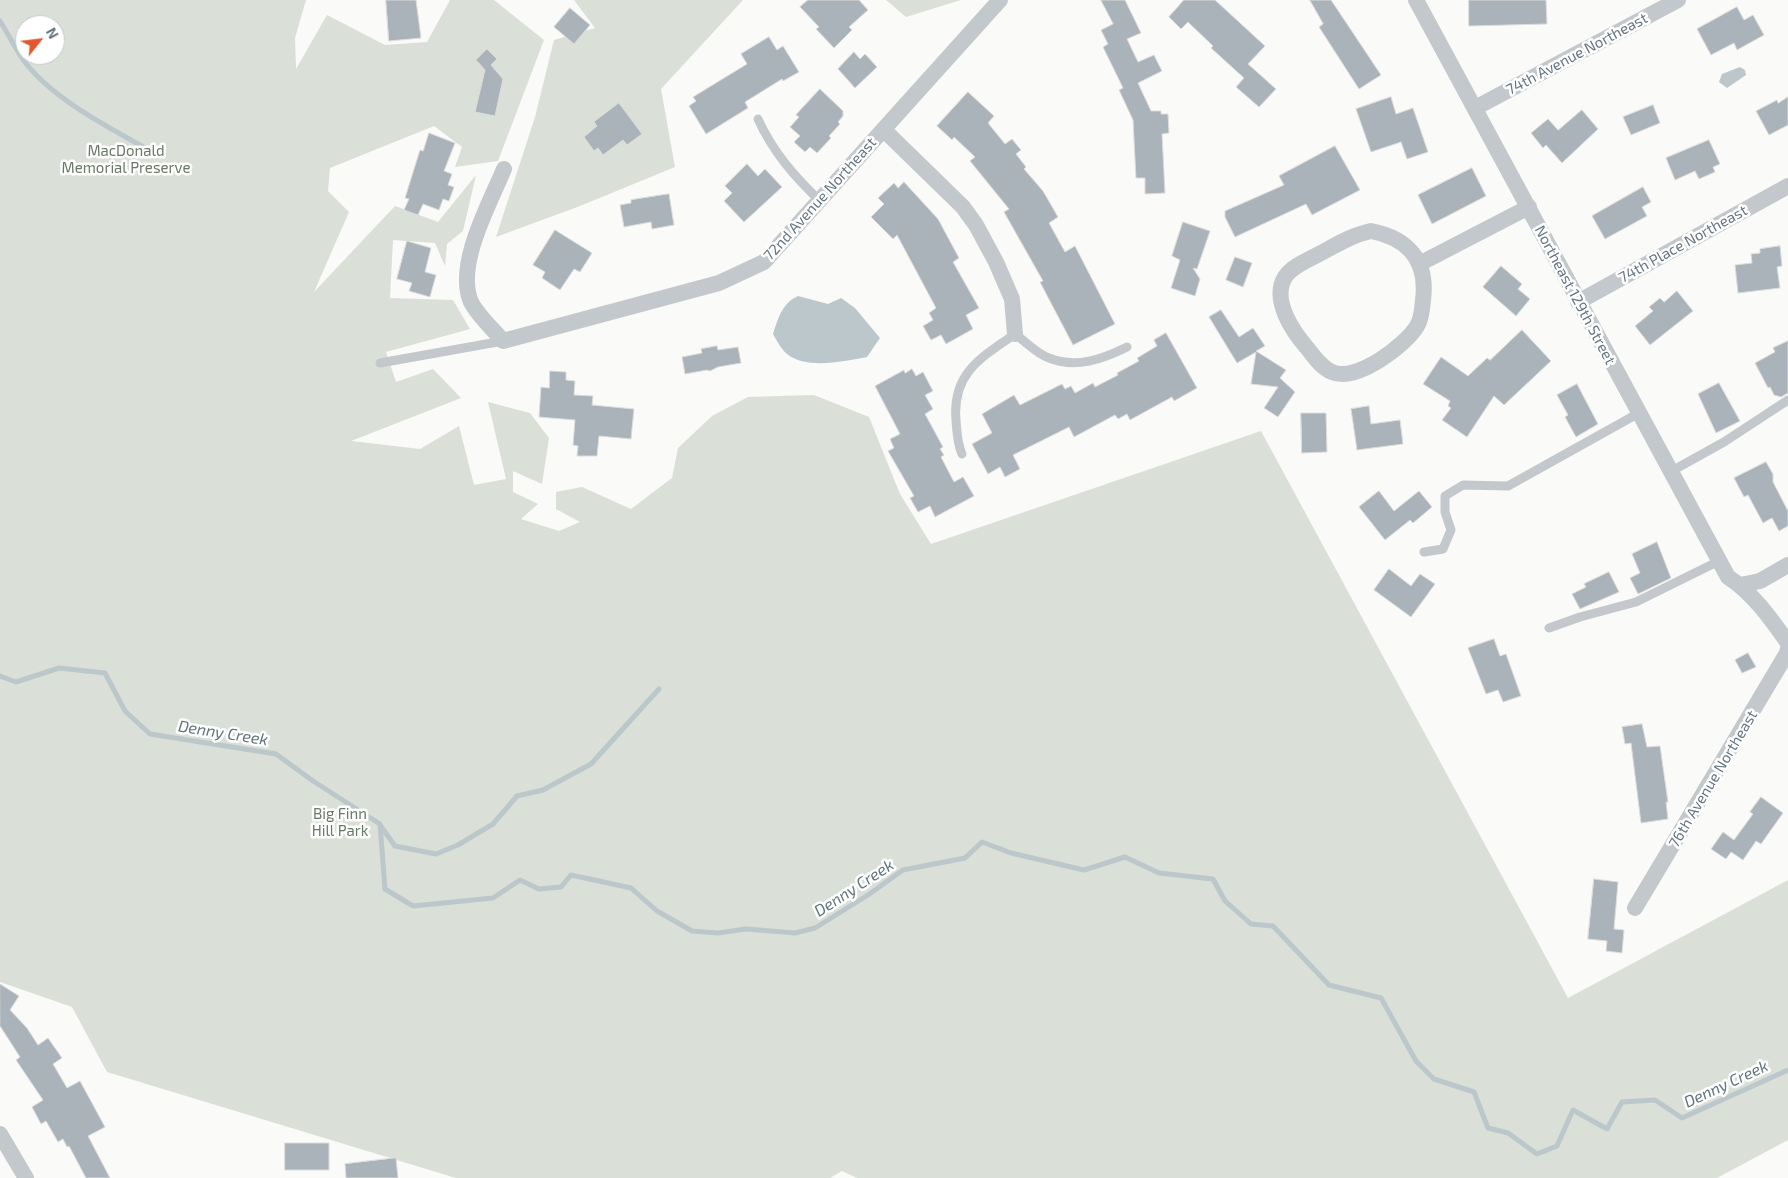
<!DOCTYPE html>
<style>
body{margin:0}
#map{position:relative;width:1788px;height:1178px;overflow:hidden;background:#fafaf8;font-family:"Exo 2",sans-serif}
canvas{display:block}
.north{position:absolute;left:15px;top:15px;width:50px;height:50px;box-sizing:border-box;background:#fff;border:1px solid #c1c8cd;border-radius:50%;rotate:61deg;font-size:14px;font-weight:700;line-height:20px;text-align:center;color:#657683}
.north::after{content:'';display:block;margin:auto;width:18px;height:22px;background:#e4572e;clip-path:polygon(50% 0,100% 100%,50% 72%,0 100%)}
</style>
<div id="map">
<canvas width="1788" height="1178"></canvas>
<div class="north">N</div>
</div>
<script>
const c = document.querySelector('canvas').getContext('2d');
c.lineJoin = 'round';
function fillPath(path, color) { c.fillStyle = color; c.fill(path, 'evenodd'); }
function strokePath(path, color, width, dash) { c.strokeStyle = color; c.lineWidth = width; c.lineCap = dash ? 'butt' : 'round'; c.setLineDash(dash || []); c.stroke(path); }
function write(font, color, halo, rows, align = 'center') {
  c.font = font + ' "Exo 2",sans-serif'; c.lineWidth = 5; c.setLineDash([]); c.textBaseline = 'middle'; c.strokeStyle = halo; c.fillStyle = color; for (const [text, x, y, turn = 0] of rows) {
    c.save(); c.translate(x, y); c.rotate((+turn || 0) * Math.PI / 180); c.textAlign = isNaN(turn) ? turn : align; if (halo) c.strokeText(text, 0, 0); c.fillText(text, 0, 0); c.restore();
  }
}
fillPath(new Path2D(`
 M0,0H306L295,38L296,69L327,15L385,45L427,42L450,0H494L544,40L498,161L455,167L462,147L434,126L330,168L328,191L349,212L314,292L395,206L438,222L476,175L463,231L447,244L445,266L435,243L393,240L390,298L453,300L470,329L386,352L396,382L433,369L461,398L351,441L420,449L459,426L474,485L506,479L488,402L530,413L549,438L542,484L513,471V492L538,504L521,519L559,531L580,522L556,509V492L582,487L631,509L672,478L678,448L712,416L748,397L814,395L869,417L900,494L931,544L1261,431L1568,998L1788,880V1140L1717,1178H857L842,1171L830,1178H456L107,1072L72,1007L0,982ZM25,25H55V55H25Z
 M574,0H743L661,89L675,167L580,206L496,237L535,117L554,40L595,28Z
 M886,0H961L906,17Z`), '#dadfd7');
fillPath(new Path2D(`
 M1740,67L1745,70L1746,75L1727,88L1719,82L1722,74Z
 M798,296L828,304L841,298L855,308L880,338L867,357C844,361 807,370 787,354C781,349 777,341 773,334C778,319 782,303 798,296Z`), '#bbc7cb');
strokePath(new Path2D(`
 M0,21C8,34 15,48 24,61C51,97 104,125 142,146
 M0,676L16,682L59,668L105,673L125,711L150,734L276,754L313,781L380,824L385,889L413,906L493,898L520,880L539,889L561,887L571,875L631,888L657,911L692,931L718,933L746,929L795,933L815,928L868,895L903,870L965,858L982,842L1011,853L1084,870L1125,857L1159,873L1213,879L1225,901L1251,924L1273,926L1329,985L1381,998L1416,1061L1434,1079L1474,1092L1488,1128L1508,1133L1537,1154L1557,1146L1573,1110L1607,1129L1622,1102L1655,1100L1682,1118L1788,1070
 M380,825L395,846L436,854L458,845L493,824L517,796L543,790L591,764L659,689`), '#bbc7cb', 5);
const building = new Path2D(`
 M386,0H416L421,38L389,41Z
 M808,0H859L868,10L849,27L852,30L834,48L816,29L819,27L800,7Z
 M1101,0H1125L1141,33L1127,39L1138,62L1154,55L1162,71L1138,83L1151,111H1161V114H1168L1169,133L1162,134L1165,193L1145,194V178H1136L1133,120L1119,90L1123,88L1103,47L1108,44L1101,30L1113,24Z
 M1184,0H1215L1265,46L1248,64L1276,89L1259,107L1236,87L1244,78L1211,48L1213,46L1188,22L1181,29L1169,17Z
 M1310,0H1331L1381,75L1359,89L1319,27L1323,24Z
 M1469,0H1546L1547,24L1469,26Z
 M1737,7L1744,20L1753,15L1764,35L1737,50L1734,43L1711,55L1697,29Z
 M570,8L590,25L574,44L554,27Z
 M769,37L777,50L783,46L799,72L783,81L782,79L745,102L748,108L706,134L689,106L696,101L693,97L747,64L741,54Z
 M487,49L497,59L491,65L503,79L495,116L475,112L485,70L476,60Z
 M854,52L860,59L865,54L877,67L855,88L838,69Z
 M820,89L843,111V116L838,122L840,124L829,136L831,138L817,153L810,147L805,152L794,142L800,136L790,127L799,117L796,115Z
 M968,92L994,116L988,123L1005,144L1012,139L1021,150L1016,154L1026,167L1024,169L1043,191L1058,217L1049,223L1065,252L1075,246L1115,324L1073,345L1040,282L1043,281L1004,212L1009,209L970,161L975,157L954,137L952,140L937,126Z
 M1391,97L1396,114L1413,108L1428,152L1407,159L1401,142L1371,152L1356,109Z
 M1788,97V125L1769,135L1756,111L1777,100L1778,103Z
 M619,103L642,134L627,145L623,140L603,155L598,148L594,151L584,137L597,126L594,122Z
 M1653,105L1660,123L1631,135L1623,117Z
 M1582,110L1598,129L1562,163L1546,145L1543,148L1531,133L1548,119L1558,130Z
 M429,133L455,143L444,171L452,174L448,185L454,187L449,201L443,199L439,210L423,204L418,215L404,210L409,199L405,198L420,150L423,151Z
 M1709,140L1720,164L1713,167L1715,172L1699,179L1695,171L1675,180L1666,158Z
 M1335,146L1360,190L1312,215L1306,204L1235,237L1225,217V211L1284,185L1279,176Z
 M747,164L758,176L765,169L782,187L744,222L724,201L732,193L725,186Z
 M1472,168L1486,196L1432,224L1418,195Z
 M904,182L938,219L959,258L953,262L979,308L966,315L973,329L946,344L941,335L931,340L923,326L933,320L929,313L936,308L897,235L893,239L871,217L884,204L878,198L894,183L898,188Z
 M1643,187L1651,202L1642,207L1647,216L1605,239L1592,216Z
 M669,194L674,225L652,229L651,222L624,227L620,205L631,203V200Z
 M1183,222L1210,231L1197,269L1193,268L1200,279L1195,296L1171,288L1180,260L1172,256Z
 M555,230L592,253L580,272L574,269L560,290L542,278L545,272L533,265Z
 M407,241L431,248L425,272L436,275L430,297L409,291L412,283L397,279Z
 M1780,246L1782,266L1777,267L1780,288L1738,293L1735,265L1752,263L1751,254L1760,253V249Z
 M1235,257L1252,263L1243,287L1226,280Z
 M1501,266L1522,284L1518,289L1530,299L1516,316L1483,287Z
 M1677,291L1693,311L1650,345L1635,326L1653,311L1649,307L1660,298L1664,302Z
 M1221,310L1239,337L1253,328L1265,346L1256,351L1286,370L1280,378L1295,392L1278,417L1264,408L1278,387L1251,384L1256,352L1237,363L1209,317Z
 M1522,330L1551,361L1504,405L1494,396L1467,437L1442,420L1451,408L1448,406L1450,401L1423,384L1441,357L1468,376L1487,358L1490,360Z
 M1166,333L1197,388L1174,401L1172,397L1130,420L1127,414L1118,419L1115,415L1074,437L1069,427L1013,455L1020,469L1005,477L1000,467L988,474L972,444L992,433L982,414L1014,395L1020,405L1062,384L1065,389L1071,386L1075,393L1093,383L1095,387L1118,375L1117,373L1139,361L1137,358L1157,346L1154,340Z
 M1788,341V393L1781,397L1774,395L1770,387L1768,388L1755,363L1775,352L1773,348Z
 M717,346L718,350L738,347L741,363L718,367L710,371L707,370L685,374L682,357L702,353L701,349Z
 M912,369L916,376L923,372L933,391L925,395L933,409L925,414L943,447L940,449L944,455L941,457L954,482L963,477L974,496L935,517L930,506L918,512L910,498L914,496L888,451L894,448L890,439L900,434L875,386L904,370L905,373Z
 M550,371L566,372V380L575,381L574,395L593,396L592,405L634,409L631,439L599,436L597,456H577L578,446L573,445L575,420L539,417L541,387L549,388Z
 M1719,383L1740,421L1716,433L1698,394Z
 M1577,384L1598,424L1576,437L1565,417L1568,415L1557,395Z
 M1369,406L1371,424L1400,420L1403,444L1357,450L1351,409Z
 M1301,413H1326L1327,452L1302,453Z
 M1766,462L1773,474V482L1788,511V526L1779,531L1772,518L1763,523L1748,495L1744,497L1734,478Z
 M1379,491L1394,511L1419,491L1432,507L1413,523L1410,520L1385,540L1359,507Z
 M1657,542L1671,578L1638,594L1630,578L1640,573L1632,554Z
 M1389,569L1411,586L1420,574L1435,584L1411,617L1374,590Z
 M1609,572L1619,592L1580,609L1572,594L1586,587L1584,584Z
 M1494,639L1500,656L1506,654L1521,696L1503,702L1498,690L1486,694L1468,648Z
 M1748,653L1756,667L1742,673L1735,660Z
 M1642,724L1647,747L1660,746L1668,802H1666L1668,819L1641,823L1631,743L1625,744L1622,727Z
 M1761,797L1783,813L1761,844L1756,841L1743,860L1731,852L1726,859L1711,849L1723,832L1734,840L1753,814L1750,812Z
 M1594,879L1618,882L1614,929L1624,930L1622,953L1606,951L1607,941L1588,939Z
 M0,984L19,996L10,1010L27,1028L38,1045L48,1038L62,1058L53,1064L67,1088L80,1081L105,1127L88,1136L110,1178H86L69,1146L67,1147L63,1139L58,1142L46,1121L41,1124L32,1107L43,1100L16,1060L20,1057L0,1026Z
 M285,1143H329V1170H285Z
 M396,1158L398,1178H346L345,1164Z`);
fillPath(building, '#aab3b9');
strokePath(building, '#dcdcda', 1);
strokePath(new Path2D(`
 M758,119C773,152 794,176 820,201
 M380,363L503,341
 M962,454C957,443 957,432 956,420C952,374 980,358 1015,334C1025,341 1037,354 1049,358C1076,369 1103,359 1127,347
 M1670,472L1724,442L1788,400
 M1424,552L1443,549L1451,530L1445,512V496L1463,485L1508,486L1639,413
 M1549,628L1580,617L1636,602L1719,561`), '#c3c8cc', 9);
strokePath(new Path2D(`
 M1416,0L1728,577C1753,593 1771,619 1788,643
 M1475,108L1678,0
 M884,130L963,207L976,225L996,262L1012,299L1015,334
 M504,169C490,203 455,265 471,302C478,316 494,330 503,341L719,283L764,262L1000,0
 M1371,231C1408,238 1428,261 1423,300C1422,308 1422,318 1417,326C1406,345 1356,383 1332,372C1322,368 1314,357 1308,349C1293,332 1271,300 1285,277C1292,266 1308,260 1319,254C1336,245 1352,235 1371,231Z
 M1421,263L1529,207
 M1578,302L1788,186
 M1740,585L1760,581L1788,565
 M1635,908L1787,653L1788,648
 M0,1134L26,1178`), '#c3c8cc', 16);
write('15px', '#657683', '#fff', [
 ["74th Avenue Northeast",1577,54,-28],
 ["72nd Avenue Northeast",820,199,-48],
 ["74th Place Northeast",1683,244,-29],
 ["Northeast 129th Street",1575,295,62],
 ["76th Avenue Northeast",1713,779,-59]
]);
write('15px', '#687a64', '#fff', [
 ["MacDonald",126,151],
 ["Memorial Preserve",126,168],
 ["Big Finn",340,814],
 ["Hill Park",340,831]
]);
write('italic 16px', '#60757c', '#fff', [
 ["Denny Creek",223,733,9],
 ["Denny Creek",854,888,-33],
 ["Denny Creek",1726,1084,-25]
]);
</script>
